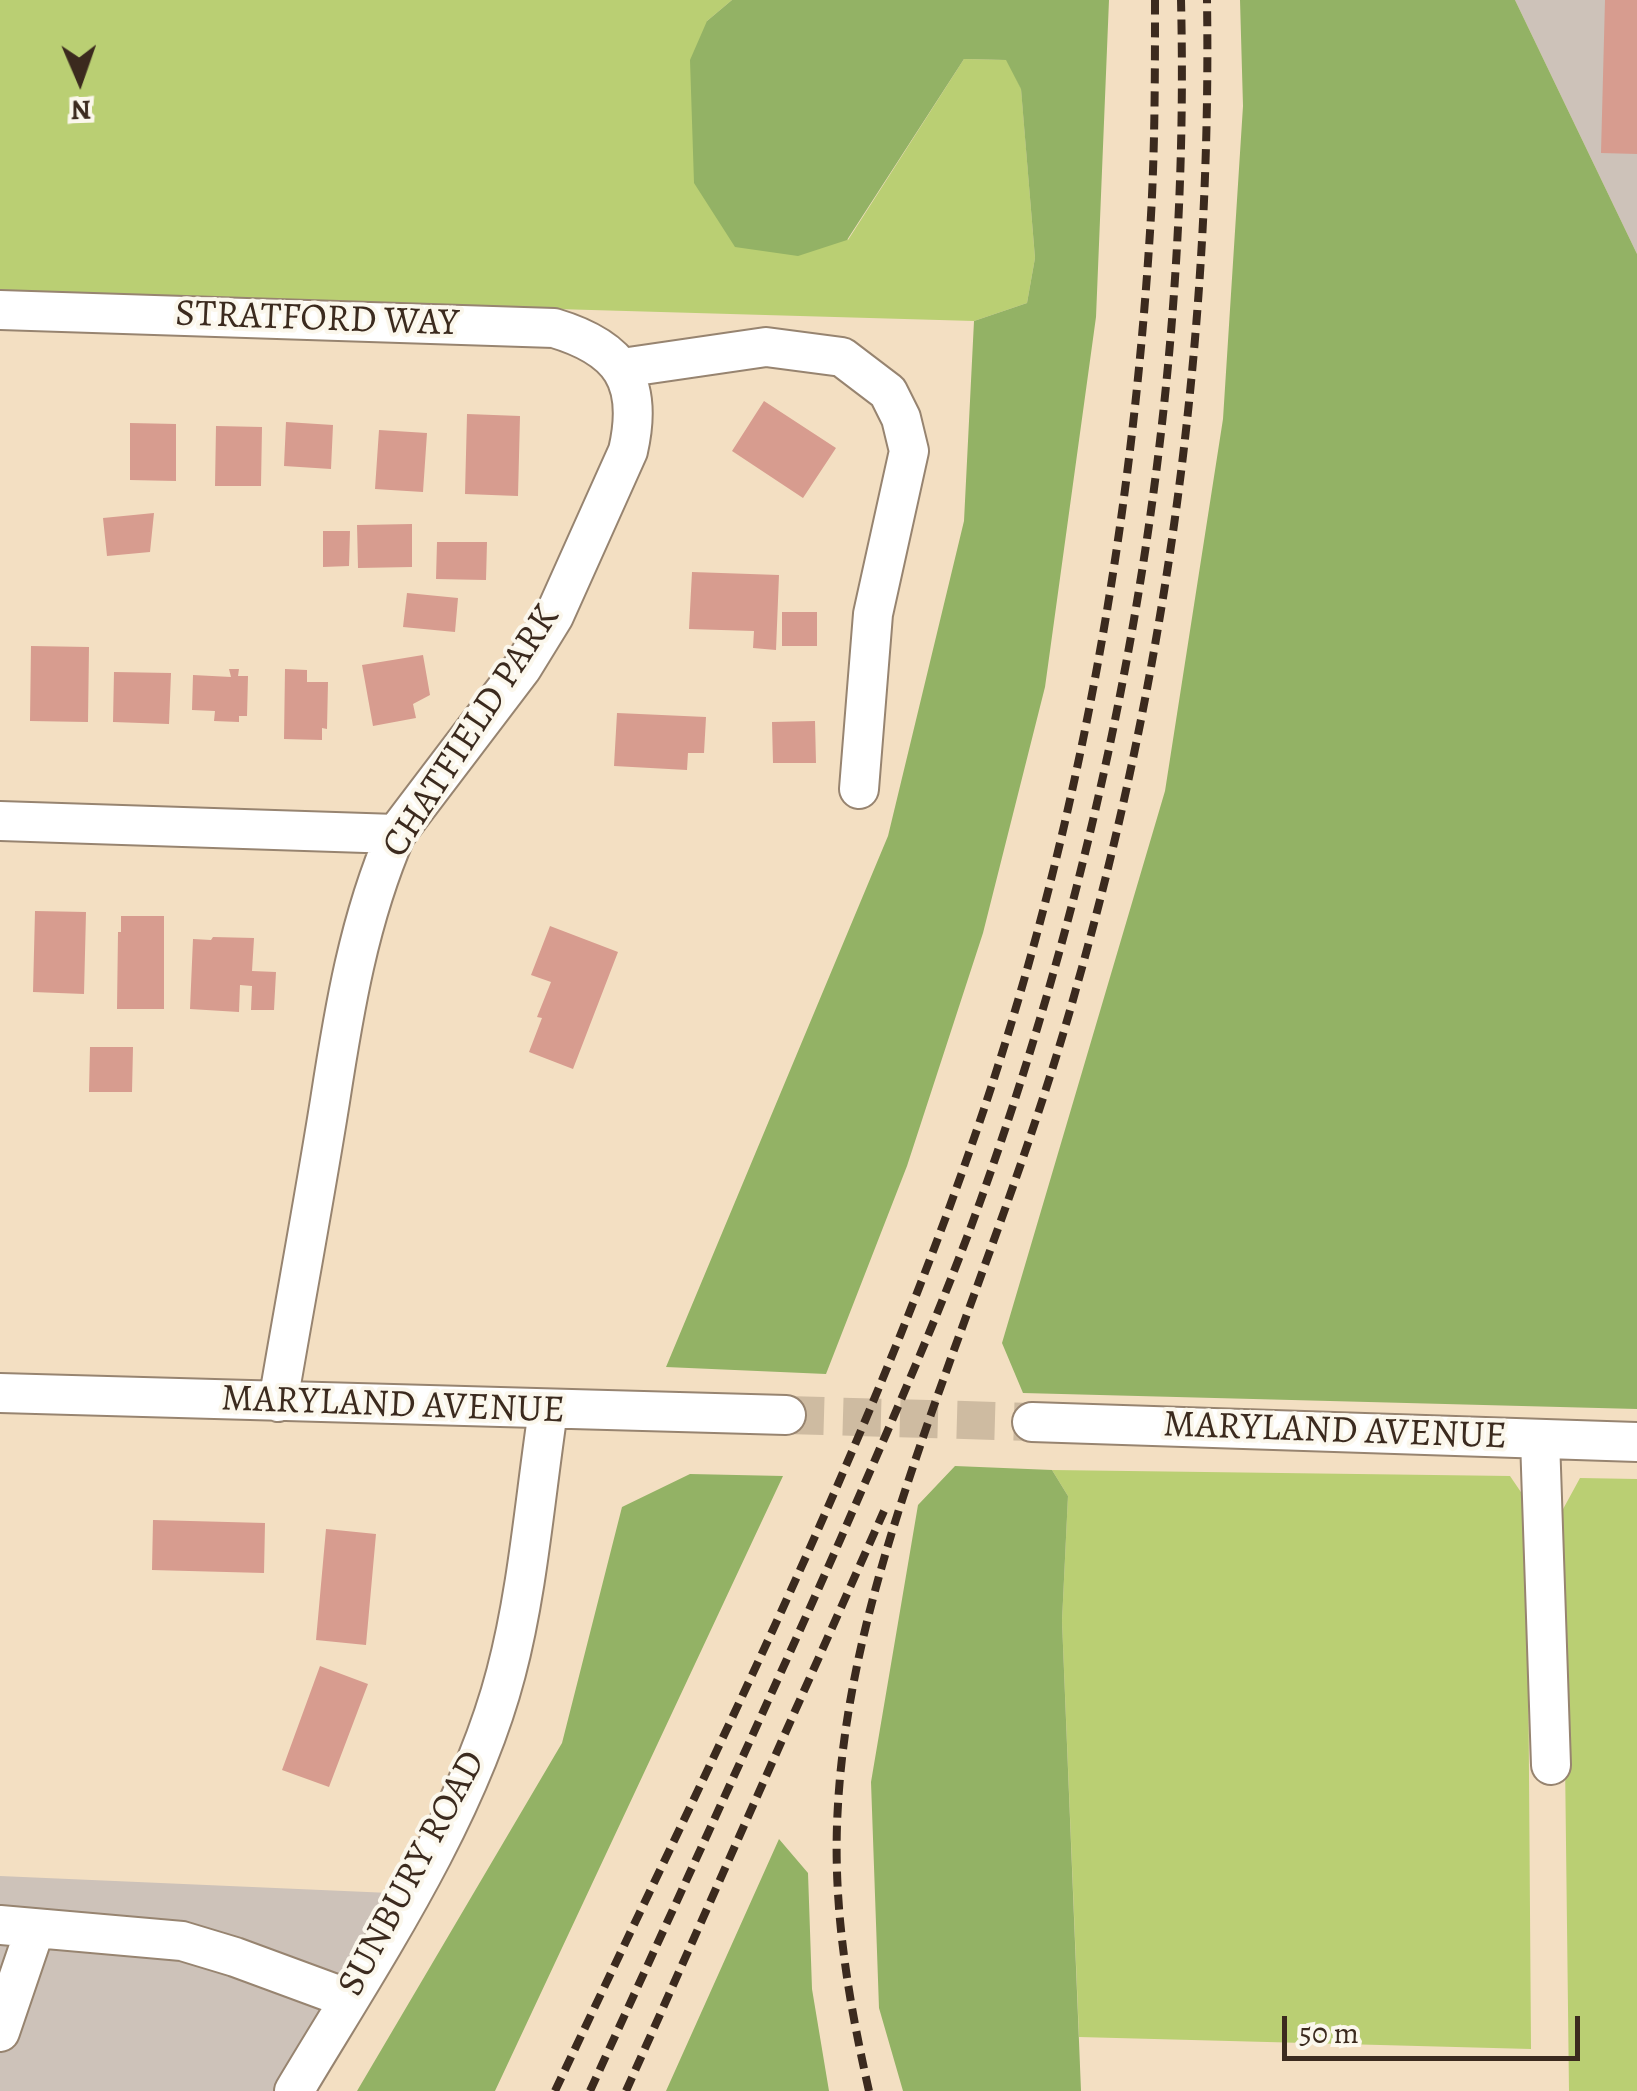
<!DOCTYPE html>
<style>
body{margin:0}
#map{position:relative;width:1637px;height:2091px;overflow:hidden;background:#f3dfc2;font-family:Alegreya,serif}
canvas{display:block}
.north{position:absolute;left:30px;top:30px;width:100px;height:100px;-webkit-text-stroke:8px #fbf7ec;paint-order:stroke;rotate:178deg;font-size:28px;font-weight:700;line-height:40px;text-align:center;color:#3b2a1e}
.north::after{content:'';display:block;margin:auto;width:35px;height:45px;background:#3b2a1e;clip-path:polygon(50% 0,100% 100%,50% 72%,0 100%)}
.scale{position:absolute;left:1282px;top:2016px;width:298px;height:45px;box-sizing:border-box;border:5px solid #3b2a1e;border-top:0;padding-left:12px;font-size:30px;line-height:35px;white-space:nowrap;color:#3b2a1e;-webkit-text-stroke:8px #fbf7ec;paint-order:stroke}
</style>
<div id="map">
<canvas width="1637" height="2091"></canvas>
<div class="north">N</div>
<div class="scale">50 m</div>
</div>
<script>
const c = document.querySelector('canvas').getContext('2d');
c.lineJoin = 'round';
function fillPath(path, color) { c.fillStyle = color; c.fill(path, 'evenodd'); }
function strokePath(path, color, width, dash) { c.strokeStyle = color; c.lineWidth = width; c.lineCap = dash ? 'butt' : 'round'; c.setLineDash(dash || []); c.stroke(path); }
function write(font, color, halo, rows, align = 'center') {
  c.font = font + ' Alegreya,serif'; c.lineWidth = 8; c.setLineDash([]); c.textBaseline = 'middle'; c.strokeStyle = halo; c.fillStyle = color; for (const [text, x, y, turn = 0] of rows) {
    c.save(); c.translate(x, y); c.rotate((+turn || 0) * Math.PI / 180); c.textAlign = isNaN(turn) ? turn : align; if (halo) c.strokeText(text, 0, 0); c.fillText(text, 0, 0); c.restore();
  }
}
fillPath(new Path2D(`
 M1515,0H1637V254Z
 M0,1876L390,1893L274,2091H0Z`), '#cdc2b9');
fillPath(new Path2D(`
 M0,0H732L707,21L848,240L964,59L1007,60L1021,88L1035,258L1027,303L974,321L0,293Z
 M1052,1470L1510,1476L1527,1501L1531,2049L1079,2037L1062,1621L1068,1496Z
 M1580,1478L1637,1479V2091H1569L1562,1511Z`), '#bacf73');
fillPath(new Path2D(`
 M732,0H1109L1096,317L1045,687L983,933L907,1166L826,1374L666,1367L888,836L964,521L974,321L1027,303L1035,258L1021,89L1006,60L964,59L847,240L798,256L735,247L694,183L690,60L707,21Z
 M1240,0H1515L1637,254V1409L1023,1393L1002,1343L1165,791L1223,419L1243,106Z
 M955,1466L1052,1470L1068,1496L1062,1621L1081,2091H903L879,2008L871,1782L918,1505Z
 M690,1474L783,1476L495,2091H357L562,1743L622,1507Z
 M779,1839L808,1873L812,1989L829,2091H666Z`), '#93b265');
fillPath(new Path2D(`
 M1605,0H1637V154L1601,153Z
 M764,401L836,448L803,498L732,451Z
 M467,414L520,416L518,496L465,494Z
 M286,422L333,425L331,469L284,466Z
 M130,423L176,424V481L130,480Z
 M216,426L262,427L261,486H215Z
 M379,430L427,433L423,492L375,489Z
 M154,513L150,552L107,556L103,518Z
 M412,524V567L358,568L357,525Z
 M323,531H350L349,566L323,567Z
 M437,542H487L486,580L436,579Z
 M692,572L779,575L776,650L753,648L754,631L689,629Z
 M407,593L458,598L455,632L403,627Z
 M782,612H817V646H782Z
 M31,646L89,647L88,722L30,721Z
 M423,655L430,695L413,704L416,718L373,726L362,665Z
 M229,669H239L238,676H248L247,716H239V722L214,721L215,711L192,710L193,675L231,677Z
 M285,669L307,670V682H328L327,729L322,728V740L284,739Z
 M114,672L171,673L169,724L113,722Z
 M617,713L706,717L704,753H688L687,770L614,766Z
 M815,721L816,763H773L772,722Z
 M35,911L86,912L84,994L33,992Z
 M121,916H164V1009H117L118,932H121Z
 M550,926L618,952L573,1069L529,1052L542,1018L537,1017L551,982L531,975Z
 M213,937L254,938L252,971L276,972L274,1010H251L252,986L240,985L239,1012L190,1009L193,939L211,940Z
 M90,1047H133L132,1092H89Z
 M153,1520L265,1523L264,1573L152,1570Z
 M326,1529L376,1534L366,1645L316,1640Z
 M320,1666L368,1684L329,1787L282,1770Z`), '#d79c8f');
strokePath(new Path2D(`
 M786,1415L1032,1422`), '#cebba1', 38, [38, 19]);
const minor = new Path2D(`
 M0,310L554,328C621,348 644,381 628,451L554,616L522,668L396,834C359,919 344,1010 330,1101C314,1201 295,1302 278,1402
 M622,368L766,347L842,357L888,392L901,418L909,451L873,614L859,789
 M0,821L396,834
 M0,1393L786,1415
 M1032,1422L1637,1442
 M1540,1439L1551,1765
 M0,1925L182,1941L235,1957L349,1999
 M0,2032L35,1929
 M294,2091C371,1962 468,1819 506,1673C528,1590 535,1497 548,1411`);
strokePath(minor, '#978470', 42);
strokePath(minor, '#fff', 38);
strokePath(new Path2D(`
 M555,2091C707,1768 870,1448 984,1109C1079,825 1131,530 1150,232C1155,155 1155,77 1155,0
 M590,2091C674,1907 759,1723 841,1538C889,1427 939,1316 980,1202C1117,819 1191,407 1181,0
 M626,2091L884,1511
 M869,2091C849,2003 834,1915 837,1825C842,1682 884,1550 930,1417C980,1275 1036,1134 1076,989C1167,669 1212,333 1207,0`), '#3b2a1e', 8, [15, 8]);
write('38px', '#3b2a1e', '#fbf7ec', [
 ["STRATFORD WAY",317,320,2],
 ["CHATFIELD PARK",472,732,-57],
 ["MARYLAND AVENUE",393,1406,2],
 ["MARYLAND AVENUE",1335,1432,2],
 ["SUNBURY ROAD",413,1874,-62]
]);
</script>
